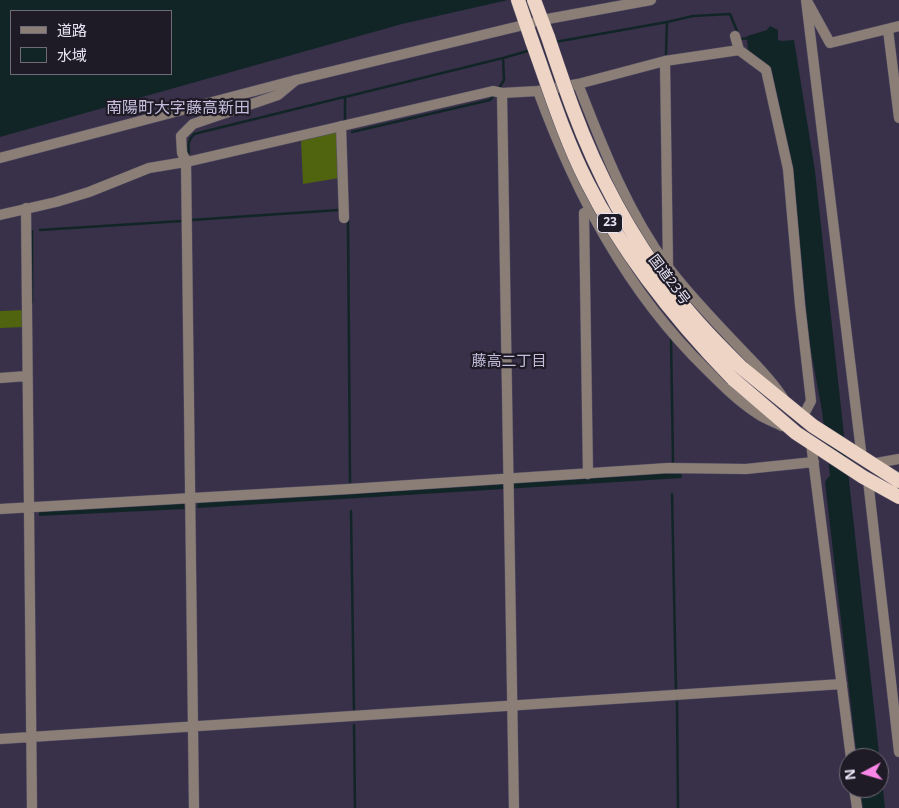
<!DOCTYPE html>
<meta charset="utf-8">
<style>
body{margin:0}
#map{position:relative;width:899px;height:808px;overflow:hidden;background:#383149;font-family:"Open Sans","Noto Sans JP",sans-serif}
canvas{display:block}
.legend{position:absolute;left:10px;top:10px;width:162px;height:65px;box-sizing:border-box;background:#1e1b26;border:1px solid #6f6b78;margin:0;padding:6px 9px;list-style:none;font-size:15px;color:#e8e4f4}
.legend li{display:flex;align-items:center;gap:10px;height:25px}
.legend b{width:25px;border:1px solid #6f6b78}
.north{position:absolute;left:839px;top:748px;width:50px;height:50px;box-sizing:border-box;background:#1e1b26;border:1px solid #6f6b78;border-radius:50%;rotate:264deg;font-size:14px;font-weight:700;line-height:20px;text-align:center;color:#e8e4f4}
.north::after{content:'';display:block;margin:auto;width:18px;height:22px;background:#fa87e7;clip-path:polygon(50% 0,100% 100%,50% 72%,0 100%)}
</style>
<div id="map">
<canvas width="899" height="808"></canvas>
<ul class="legend">
<li><b style="height:6px;background:#8a7e76"></b>道路</li>
<li><b style="height:14px;background:#122526"></b>水域</li>
</ul>
<div class="north">N</div>
</div>
<script>
const c = document.querySelector('canvas').getContext('2d');
c.lineJoin = 'round';
function fillPath(path, color) { c.fillStyle = color; c.fill(path, 'evenodd'); }
function strokePath(path, color, width, dash) { c.strokeStyle = color; c.lineWidth = width; c.lineCap = dash ? 'butt' : 'round'; c.setLineDash(dash || []); c.stroke(path); }
function write(font, color, halo, rows, align = 'center') {
  c.font = font + ' "Open Sans","Noto Sans JP",sans-serif'; c.lineWidth = 4.5; c.setLineDash([]); c.textBaseline = 'middle'; c.strokeStyle = halo; c.fillStyle = color; for (const [text, x, y, turn = 0] of rows) {
    c.save(); c.translate(x, y); c.rotate((+turn || 0) * Math.PI / 180); c.textAlign = isNaN(turn) ? turn : align; if (halo) c.strokeText(text, 0, 0); c.fillText(text, 0, 0); c.restore();
  }
}
fillPath(new Path2D(`
 M336,131L339,133V178L303,184L301,140Z
 M25,310L24,327L0,328V311Z`), '#50630f');
fillPath(new Path2D(`
 M0,0H508L402,24L0,137ZM171,11V74H11V11Z
 M770,26L778,30V40L782,41L794,40L815,171L885,808H863L860,788H879V758H857L825,482L830,475L822,411L809,340L793,171L771,70L748,52L747,36L767,30Z
 M681,472L682,478L197,508L198,502Z
 M184,503L185,509L39,516V511Z`), '#122526');
strokePath(new Path2D(`
 M740,39L750,38
 M555,42L667,22L693,16L730,14L737,31
 M666,54L667,22
 M499,88L504,80L503,58
 M345,120V97L503,58L531,50
 M352,132L490,100L494,95
 M189,153C188,145 188,140 194,134L344,97
 M191,220L339,210
 M348,220L350,482
 M40,230L182,221
 M32,302V231
 M671,339L673,463
 M672,494L676,691
 M351,511L354,712
 M677,702L678,808
 M354,725L355,808`), '#122526', 2.5);
const minor = new Path2D(`
 M806,0L862,459
 M808,3L830,43L899,26
 M542,20L651,0
 M888,30L899,118
 M735,36L739,50L766,70L788,169L800,305L811,401L802,418
 M665,61L668,265
 M578,84L665,61L739,50
 M538,91C576,194 627,292 706,369C722,385 739,402 758,414C765,419 774,422 782,426
 M341,126L344,218
 M26,208L32,808
 M0,215L56,202L89,192L149,168L191,161L493,91L502,93
 M0,378L27,376
 M811,443L851,758
 M871,464L899,459
 M588,474L584,213L590,211
 M868,480L899,752
 M0,509L349,489L668,468L746,469L814,462
 M0,739L842,684
 M854,788L857,808
 M194,808L186,161L182,153L181,136L193,124L278,95L296,80
 M514,808L502,93L538,91L578,84C603,148 627,211 668,267C690,296 716,323 741,349C756,365 771,379 783,398`);
const tertiary = new Path2D(`
 M0,158L296,80L532,23`);
const trunk = new Path2D(`
 M518,0L532,41
 M534,0L548,37
 M742,368L813,426L899,481
 M733,379L796,433L863,477L899,497`);
strokePath(minor, '#544e64', 11);
strokePath(tertiary, '#544e64', 11);
strokePath(trunk, '#544e64', 15);
strokePath(minor, '#8a7e76', 10);
strokePath(tertiary, '#8a7e76', 10);
strokePath(trunk, '#edd4c5', 14);
const trunkBridge = new Path2D(`
 M548,37C556,61 564,85 573,109C597,174 631,237 673,292C694,320 718,344 742,368
 M532,41C549,88 564,137 587,182C624,256 676,320 733,379`);
strokePath(trunkBridge, '#544e64', 15, []);
strokePath(trunkBridge, '#edd4c5', 14);
for (const [x, y, w] of [
 [610,223,25]
]) { const box = new Path2D(); box.roundRect(x - w / 2, y - 9.5, w, 19, 4); c.fillStyle = '#1e1b26'; c.fill(box); strokePath(box, '#e8e4f4', 1); }
write('bold 12px', '#e8e4f4', null, [
 ["23",610,223]
]);
write('14px', '#e8e4f4', '#1e1b26', [
 ["国道23号",669,280,53]
]);
write('15px', '#c5bddb', '#1e1b26', [
 ["藤高二丁目",509,362]
]);
write('16px', '#c5bddb', '#1e1b26', [
 ["南陽町大字藤高新田",178,108]
]);
</script>
